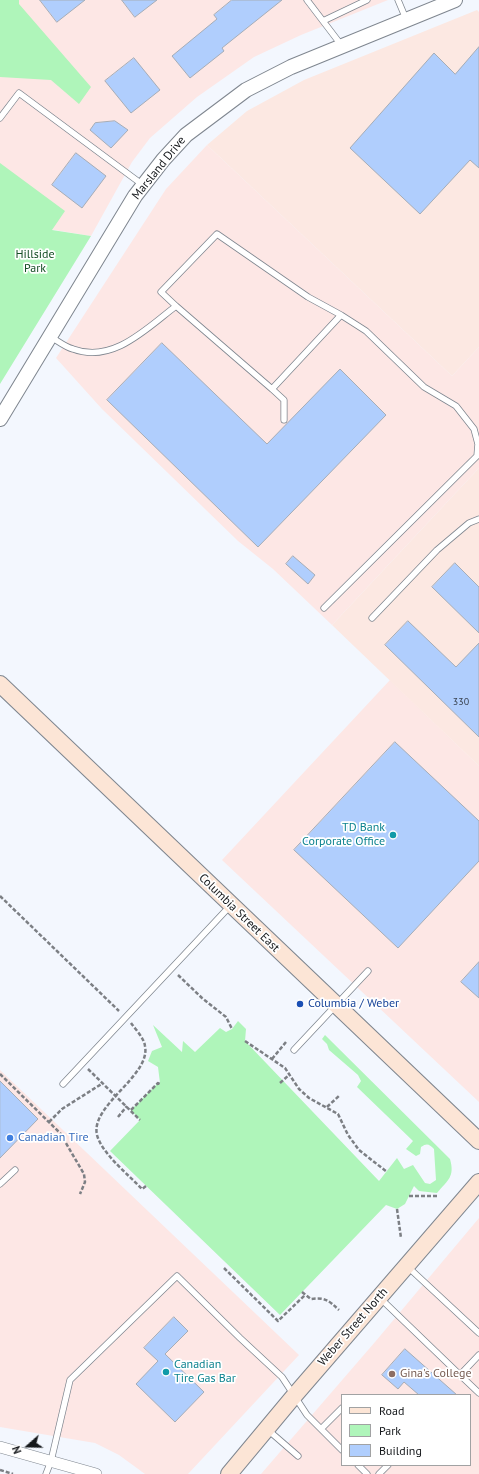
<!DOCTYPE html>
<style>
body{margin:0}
#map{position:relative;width:479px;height:1474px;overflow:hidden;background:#f3f7fe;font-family:"PT Sans",sans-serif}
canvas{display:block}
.legend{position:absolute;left:341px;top:1394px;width:130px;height:72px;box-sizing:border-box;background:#fff;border:1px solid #a1a2a3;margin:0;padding:5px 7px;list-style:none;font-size:12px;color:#14171a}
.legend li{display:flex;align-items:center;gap:8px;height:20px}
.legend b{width:20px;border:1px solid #a1a2a3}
.north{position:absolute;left:8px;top:1426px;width:40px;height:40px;-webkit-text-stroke:3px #fff;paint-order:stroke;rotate:250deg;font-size:11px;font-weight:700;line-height:16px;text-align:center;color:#14171a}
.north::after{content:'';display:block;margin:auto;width:14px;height:18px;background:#14171a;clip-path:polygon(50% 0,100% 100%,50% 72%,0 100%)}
</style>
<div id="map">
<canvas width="479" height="1474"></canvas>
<ul class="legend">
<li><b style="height:5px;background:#fce5d6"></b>Road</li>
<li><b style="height:11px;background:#aff5ba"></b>Park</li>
<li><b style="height:11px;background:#b0cefd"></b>Building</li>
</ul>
<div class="north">N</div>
</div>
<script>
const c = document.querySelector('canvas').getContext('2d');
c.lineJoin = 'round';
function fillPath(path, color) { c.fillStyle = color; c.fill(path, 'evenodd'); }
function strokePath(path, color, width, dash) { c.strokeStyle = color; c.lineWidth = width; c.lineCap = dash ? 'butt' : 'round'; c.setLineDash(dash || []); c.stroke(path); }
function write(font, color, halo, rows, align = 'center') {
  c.font = font + ' "PT Sans",sans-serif'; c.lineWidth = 3.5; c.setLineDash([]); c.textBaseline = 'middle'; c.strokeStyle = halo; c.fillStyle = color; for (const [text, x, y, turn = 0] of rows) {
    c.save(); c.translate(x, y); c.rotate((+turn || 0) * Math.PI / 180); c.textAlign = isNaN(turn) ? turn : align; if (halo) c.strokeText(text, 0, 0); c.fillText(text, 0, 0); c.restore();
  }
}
fillPath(new Path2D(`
 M0,0H388L301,35L254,57L197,97L150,138L132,162L91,236L36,227L0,201Z
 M207,145L452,376L479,347V468L332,625L273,569L238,541L102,409L56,358L166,189Z
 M390,680L479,766V1102L222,860Z
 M0,1070L299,1355L188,1474H145L119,1455L95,1443L0,1427Z
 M479,1218V1474H261L375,1342ZM342,1395H470V1465H342Z`), '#fde7e5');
fillPath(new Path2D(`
 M477,10L479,12V347L452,376L207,145L247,111L304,80Z
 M479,468V766L332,625Z`), '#fce8e2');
fillPath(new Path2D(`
 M0,0H19V4L91,87L79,104L51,80L0,77Z
 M0,163L65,211L52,230L91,236L0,384Z
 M238,1021L246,1029L245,1041L379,1181L397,1158L404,1169L413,1165L425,1183L430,1184L436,1180L434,1149C429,1144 427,1143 421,1147L420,1154L416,1156L406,1149L413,1141L357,1087L361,1081L358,1075L329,1050L327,1044L322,1039L325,1035L450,1159C455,1177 448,1180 437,1193L419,1191L414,1186L405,1204L397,1209L386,1205L280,1315L110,1151L140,1120L131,1110L158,1083H160L158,1067L148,1061L152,1051L162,1047L153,1025L182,1052L183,1041L195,1052L220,1028L226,1032L232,1029Z`), '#aff5ba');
const building = new Path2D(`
 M40,0H85L57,22Z
 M122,0H157L135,17Z
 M232,0H282L222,48L224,51L190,78L172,56L217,19L214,15Z
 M479,47V168L470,160L420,214L350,148L434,53L455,74Z
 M134,58L160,90L131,113L105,81Z
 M115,121L128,130L111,148L90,130L95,123Z
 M76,153L106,176L82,208L52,185Z
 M162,343L267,444L340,369L386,415L258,547L107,400Z
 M293,556L315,575L308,584L286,564Z
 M455,563L479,587V633L432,587Z
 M408,621L456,667L479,643V737L385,645Z
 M395,742L479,821V861L398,948L294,850Z
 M479,962V998L461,982Z
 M0,1081L38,1119L0,1158Z
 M174,1317L188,1331L165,1354L204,1392L175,1422L136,1384L158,1361L144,1348Z
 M405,1349L457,1395H419L404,1382L398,1389L382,1375Z`);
fillPath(building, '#b0cefd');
strokePath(building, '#a6adb7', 1);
const service = new Path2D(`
 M307,0L342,46
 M398,0L406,19
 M323,21L367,0
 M0,118L19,93L143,185
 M176,306L161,292L217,234L308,297L341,315
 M51,337C58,341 65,347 73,349C113,364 147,328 176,306L272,389L341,315L366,331L424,387L456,406L474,429L478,444L477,456L324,608
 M272,389L284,400V420
 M372,618L437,550L469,523L479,519
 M294,1050L368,971
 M63,1084L231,905
 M0,1184L15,1170
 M408,1267L479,1333
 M381,1299L460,1375L479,1355
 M460,1375L479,1393
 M321,1429L342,1408
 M268,1430L298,1456
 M358,1465L367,1474
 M46,1474L51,1461L70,1380L177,1276L240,1338L282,1377L307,1415L342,1450
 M379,1474L388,1465`);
const minor = new Path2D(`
 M0,1447L96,1474`);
const tertiary = new Path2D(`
 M0,419L135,196L163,160L186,135L246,90L291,67L455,0`);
const secondary = new Path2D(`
 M0,684L479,1141
 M229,1474L294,1396L479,1182`);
strokePath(service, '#7f868f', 7);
strokePath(minor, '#7f868f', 12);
strokePath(tertiary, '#7f868f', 16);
strokePath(secondary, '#7f868f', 18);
strokePath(new Path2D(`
 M0,896L119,1011
 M178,975L202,998L226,1017L232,1029
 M131,1023C136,1030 144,1038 145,1046C151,1076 90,1105 97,1135C102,1154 129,1175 142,1189L146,1186
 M245,1041L285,1068L299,1089L309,1098L338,1114L348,1135L359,1150L387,1172
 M272,1059L286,1042
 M88,1069L140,1120
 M0,1074L60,1133L84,1174L85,1182L80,1194
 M280,1083L290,1074
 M327,1107L340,1095
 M131,1110L158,1083L160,1084
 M118,1117L127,1106
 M49,1122L62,1109L103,1083
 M409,1196H437
 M397,1209L401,1238
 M224,1268L278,1321L305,1295
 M302,1292L311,1299C326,1297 329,1301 339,1310
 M0,1470L13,1474`), '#7c7f84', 2.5, [4, 2]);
strokePath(service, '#fff', 5.5);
strokePath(minor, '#fff', 11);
strokePath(tertiary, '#fff', 14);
strokePath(secondary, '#fce5d6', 16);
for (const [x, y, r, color] of [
 [393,835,4,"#0f9aa8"],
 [300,1004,4,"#1a4fb4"],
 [10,1138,4,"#3f7fe0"],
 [166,1372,4,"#0f9aa8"],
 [392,1374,4,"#8d6e63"]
]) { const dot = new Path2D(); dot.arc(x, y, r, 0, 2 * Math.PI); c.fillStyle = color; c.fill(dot); strokePath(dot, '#fff', 1.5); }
write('10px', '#3b4553', null, [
 ["330",461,702]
]);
write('12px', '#14171a', '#fff', [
 ["Marsland Drive",159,168,-51],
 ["Columbia Street East",239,913,44],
 ["Weber Street North",353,1327,-49]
]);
write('12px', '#144d24', '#fff', [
 ["Hillside",35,255],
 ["Park",35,269]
]);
write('12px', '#0d838f', '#fff', [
 ["TD Bank",385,828],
 ["Corporate Office",385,842],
 ["Canadian",174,1365,"left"],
 ["Tire Gas Bar",174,1379,"left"]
], 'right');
write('12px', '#164399', '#fff', [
 ["Columbia / Weber",308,1004]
], 'left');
write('12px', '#366cbe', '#fff', [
 ["Canadian Tire",18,1138]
], 'left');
write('12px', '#785e54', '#fff', [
 ["Gina's College",400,1374]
], 'left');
</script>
